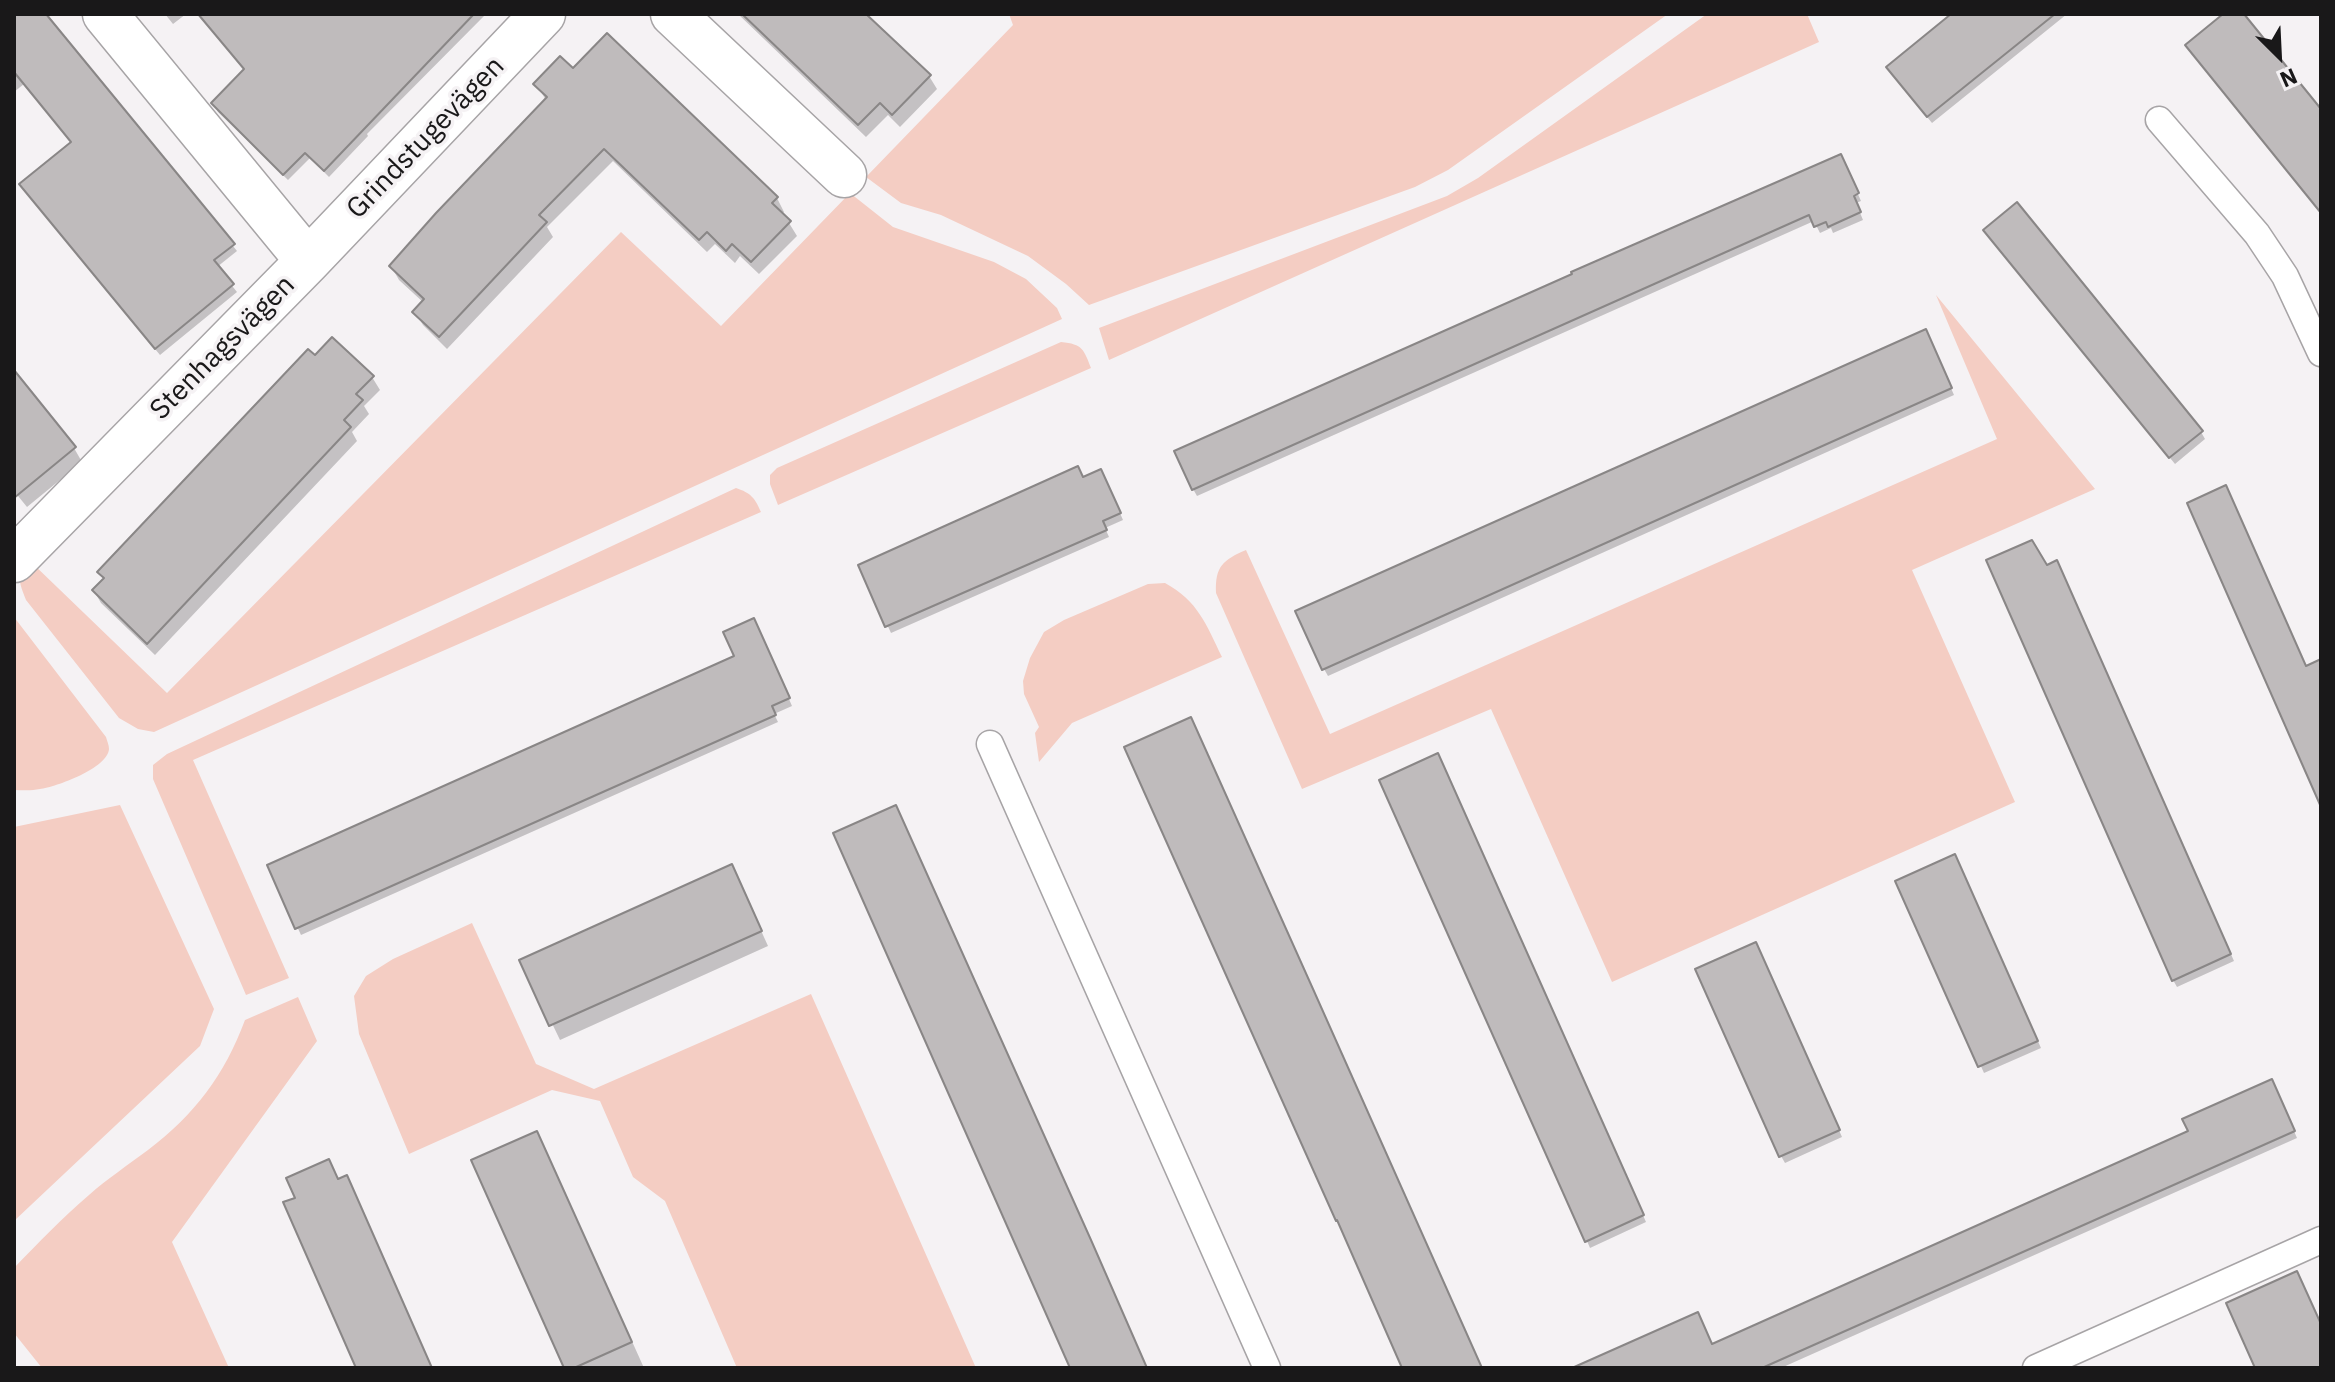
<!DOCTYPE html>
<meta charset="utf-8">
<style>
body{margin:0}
#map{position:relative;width:2335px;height:1382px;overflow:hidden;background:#f5f2f4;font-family:"IBM Plex Sans",sans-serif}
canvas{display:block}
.frame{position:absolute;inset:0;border:16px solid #191819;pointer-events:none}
.north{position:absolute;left:2239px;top:16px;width:80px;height:80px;-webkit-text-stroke:6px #f5f2f4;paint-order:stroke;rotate:156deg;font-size:22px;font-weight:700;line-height:32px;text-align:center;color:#191819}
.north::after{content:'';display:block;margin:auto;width:28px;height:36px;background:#191819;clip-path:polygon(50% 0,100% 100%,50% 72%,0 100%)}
</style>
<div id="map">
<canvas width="2335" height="1382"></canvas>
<div class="frame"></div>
<div class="north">N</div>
</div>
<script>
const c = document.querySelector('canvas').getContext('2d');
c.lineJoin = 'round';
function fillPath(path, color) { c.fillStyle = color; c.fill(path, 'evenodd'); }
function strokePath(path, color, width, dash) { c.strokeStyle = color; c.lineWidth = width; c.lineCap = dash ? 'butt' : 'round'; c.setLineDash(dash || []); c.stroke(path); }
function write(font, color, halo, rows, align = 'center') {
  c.font = font + ' "IBM Plex Sans",sans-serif'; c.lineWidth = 7; c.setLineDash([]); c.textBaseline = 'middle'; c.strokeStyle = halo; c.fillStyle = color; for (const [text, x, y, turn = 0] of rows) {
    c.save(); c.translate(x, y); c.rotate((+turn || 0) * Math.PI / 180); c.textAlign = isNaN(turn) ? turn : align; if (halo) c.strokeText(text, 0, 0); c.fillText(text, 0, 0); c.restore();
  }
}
fillPath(new Path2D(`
 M1009,14H1668L1448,170L1415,187L1089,305L1066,284L1028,256L941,215L901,203L866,177L1013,25Z
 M1707,14H1807L1819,42L1109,360L1099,328L1447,196L1478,178Z
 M850,193L893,227L994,262L1026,279L1057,308L1062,319L154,732L138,729L119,718L26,600C19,581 16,578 30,561L167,693L621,232L721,326Z
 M1936,295L2095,489L1912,570L2015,802L1612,982L1491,709L1302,789L1216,593C1215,566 1223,560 1246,550L1330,734L1997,439Z
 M1061,342C1083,344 1084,350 1091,368L778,505L770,484V475L777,468Z
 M736,488C751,493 755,498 761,512L193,760L289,978L246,995L153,779V765L167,754Z
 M1165,583C1198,601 1206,624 1222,657L1072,723L1039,762L1035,733L1039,727L1024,694L1023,681L1030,658L1044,632L1064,620L1148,584Z
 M14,617L106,737C107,741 109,745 109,749C108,768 56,787 40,789C31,791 22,790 14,790Z
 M120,805L214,1009L200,1046L14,1221V827Z
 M472,923L536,1064L594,1089L811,994L976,1368H737L665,1201L633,1177L600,1101L552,1090L409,1154L359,1034L354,996L366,976L393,959Z
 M298,997L317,1041L172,1242L229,1368H42L14,1333V1268C38,1243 63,1217 89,1195C107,1179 128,1165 148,1150C195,1114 224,1076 245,1020Z`), '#f4cdc3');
fillPath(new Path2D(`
 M14,14H47L237,251L217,267L237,292L160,355L25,191L72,143L24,84L14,92Z
 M165,14H186L173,24Z
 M199,14H486L367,134L368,136L329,177L310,158L288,180L218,112L214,105L245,71Z
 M738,14H864L929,76L937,89L900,127L888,115L866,137Z
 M1954,14H2067L1932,123L1892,74Z
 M607,36L777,198L784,212L781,215L789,223L797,236L759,274L740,256L735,263L715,244L707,252L613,161L547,227L553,237L447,349L423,325L415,312L424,303L399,280L391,266L546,100L536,84L573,71Z
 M1844,163L1861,201L1856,203L1863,220L1833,233L1831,228L1820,233L1814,221L1197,496L1193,489Z
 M2017,205L2201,432L2205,439L2175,464L1990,237Z
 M1929,338L1954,395L1328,676L1324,669Z
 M14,374L74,448L82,462L27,507L14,491Z
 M372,377L380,390L364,406L369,414L352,432L357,441L155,655L101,603L94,591L104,581L100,572Z
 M1105,479L1123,520L1105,528L1109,537L891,633L860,566L1083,480Z
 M2046,568L2061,570L2234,961L2177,987L2173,980Z
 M758,628L792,706L774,714L778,722L301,935L269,866L737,657Z
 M1441,763L1646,1222L1590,1248L1587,1241Z
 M1958,863L2041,1048L1984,1073L1898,882Z
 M739,882L768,946L560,1040L522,961Z
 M1759,951L1842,1137L1785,1163L1781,1156Z
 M2275,1088L2297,1138L1781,1368H1584L1712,1346L2190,1132Z
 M536,1133L545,1148L644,1368H566Z`), '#0003');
const building = new Path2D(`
 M14,14H46L235,244L214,260L234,284L155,349L19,184L71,142L14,72Z
 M198,14H474L324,171L305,153L283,175L211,103L244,69Z
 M742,14H866L931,75L892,115L880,103L858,125Z
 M1951,14H2055L1927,117L1886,67Z
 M2223,14H2244L2321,109V213L2185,45Z
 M607,33L778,197L772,203L791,221L751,262L732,244L726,251L707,232L699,240L604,149L539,215L547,222L439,337L412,312L424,299L389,266L436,213L547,97L533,84L560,56L573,68Z
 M1841,154L1859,193L1854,196L1861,212L1828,227L1826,222L1814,227L1809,215L1192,490L1174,451L1572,274L1571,272Z
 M2017,202L2203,431L2169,458L1983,230Z
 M1926,329L1952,388L1322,670L1295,611Z
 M332,337L374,376L356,394L363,400L344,420L351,427L147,644L92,590L104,578L97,572L308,349L315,355Z
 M14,370L76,447L14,498Z
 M1078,466L1083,477L1101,469L1121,513L1103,521L1107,530L885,627L858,565Z
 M2226,485L2306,666L2321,659V807L2187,503Z
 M2032,540L2047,565L2057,560L2231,954L2172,981L1986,560Z
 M754,618L790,698L772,706L776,715L295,929L267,865L734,656L723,632Z
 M1191,717L1313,989L1482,1368H1402L1337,1220L1336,1221L1124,747Z
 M1438,753L1644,1215L1585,1242L1379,780Z
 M896,805L1091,1240L1147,1368H1070L833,833Z
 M1955,854L2038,1041L1978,1067L1895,881Z
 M732,864L762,931L549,1026L519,960Z
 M1756,942L1840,1130L1779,1157L1695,969Z
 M2272,1079L2295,1131L1762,1368H1572L1698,1312L1712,1344L2188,1131L2182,1119Z
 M537,1131L632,1342L574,1368H564L471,1160Z
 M329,1159L338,1179L347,1175L432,1368H356L283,1202L295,1198L286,1178Z
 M2297,1271L2321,1324V1368H2255L2226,1303Z`);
fillPath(building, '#bfbbbc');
strokePath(building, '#898686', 2);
const service = new Path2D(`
 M2159,120L2257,234L2285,276L2321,353
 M990,744L1267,1368
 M2036,1368L2321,1240`);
const minor = new Path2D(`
 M105,14L308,261
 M673,14L844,175
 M14,560L308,261L543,14`);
strokePath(service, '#a7a4a6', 29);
strokePath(minor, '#a7a4a6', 47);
strokePath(service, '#fff', 26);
strokePath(minor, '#fff', 44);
write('28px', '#191819', '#f5f2f4', [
 ["Grindstugevägen",426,138,-46],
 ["Stenhagsvägen",223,348,-45]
]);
</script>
